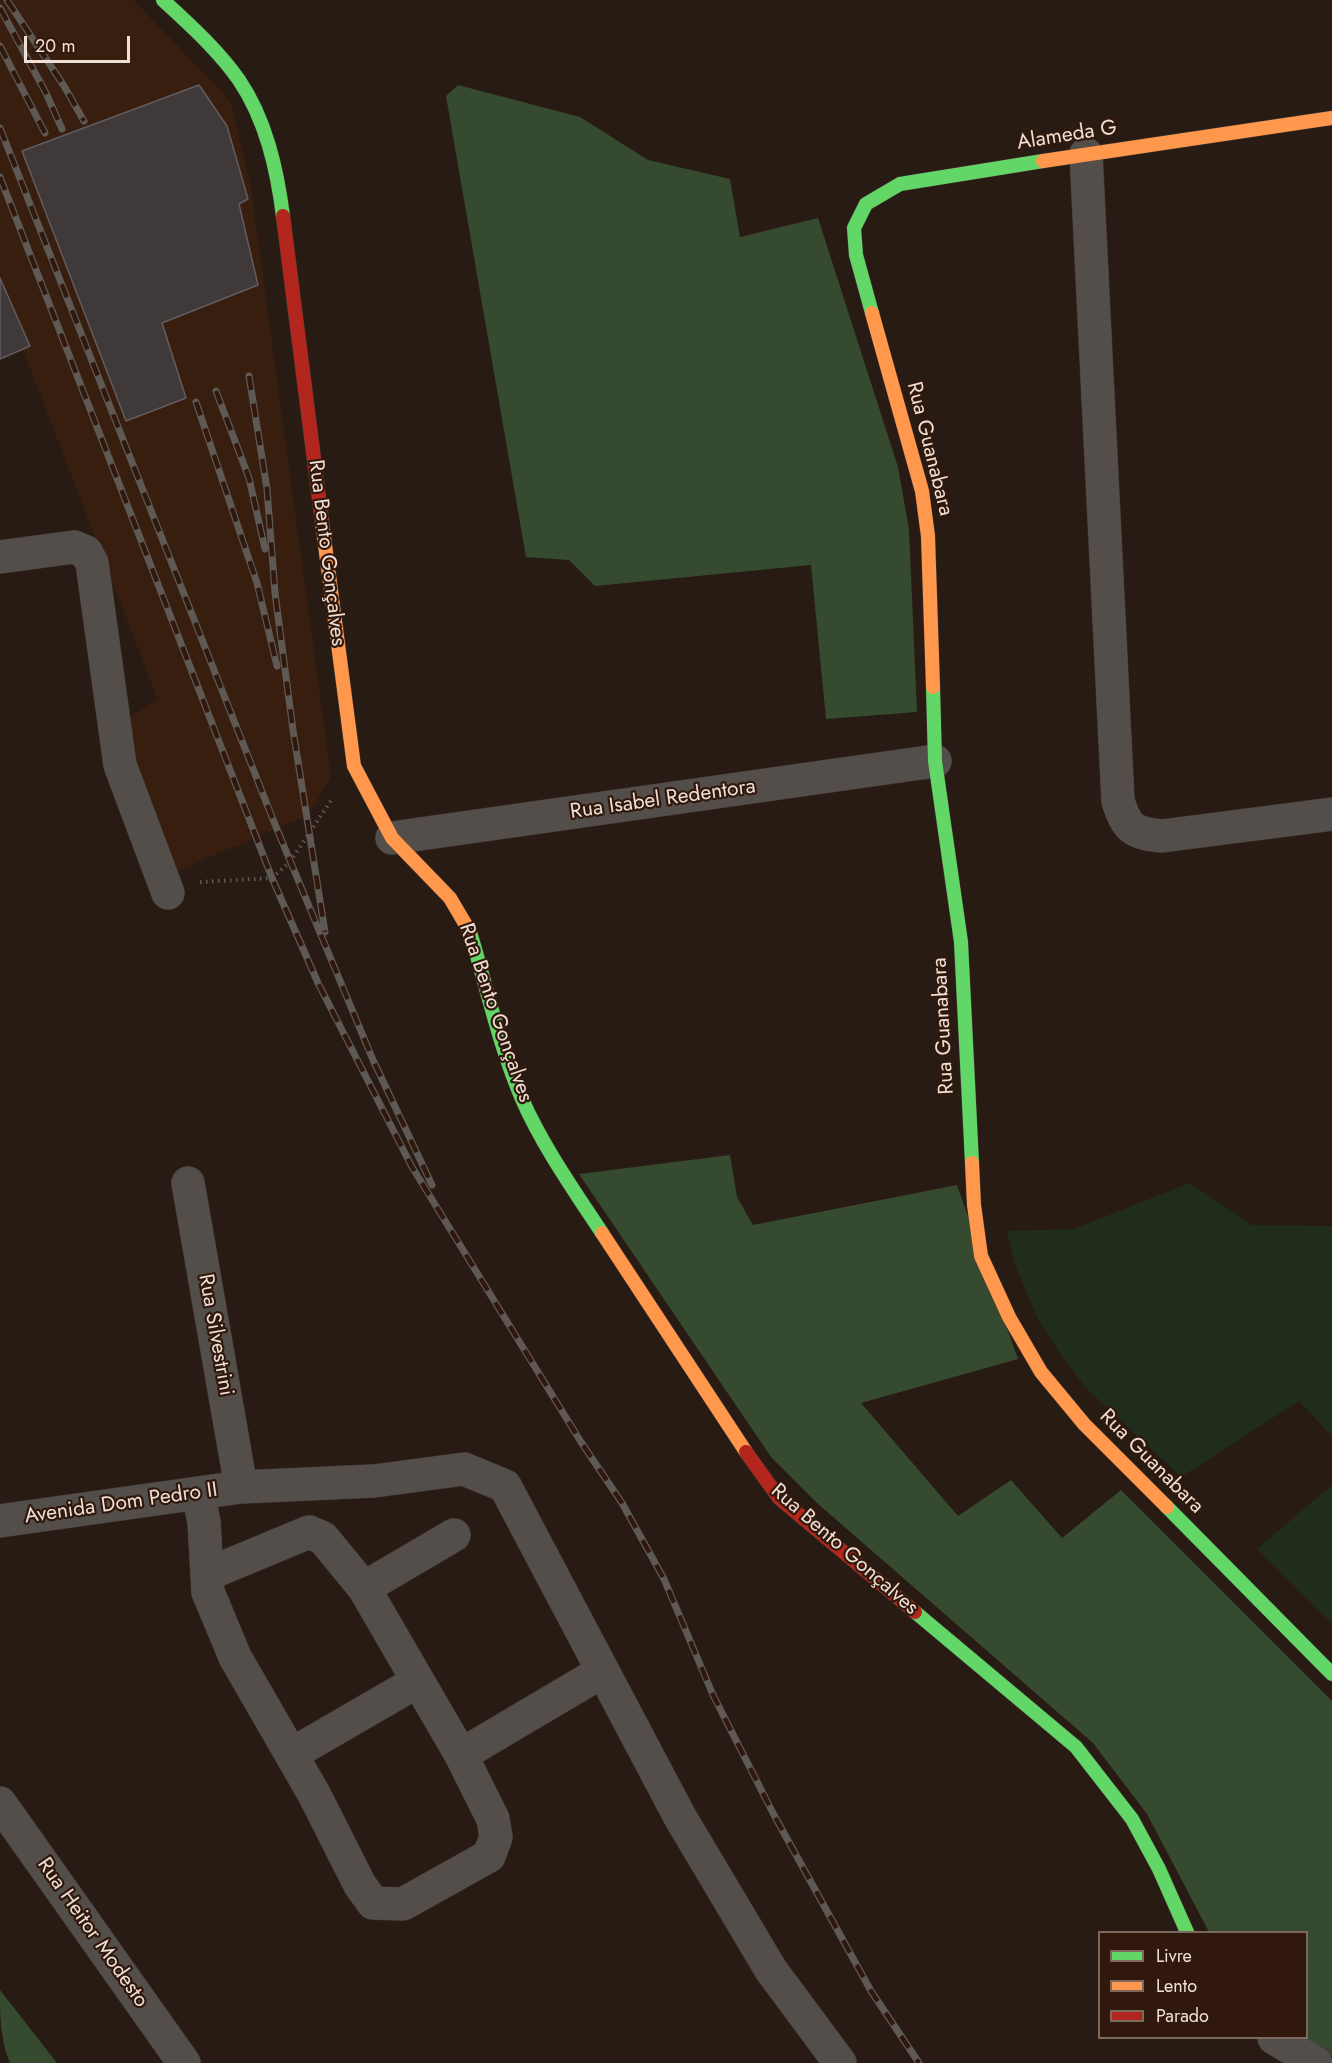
<!DOCTYPE html>
<meta charset="utf-8">
<style>
body{margin:0}
#map{position:relative;width:1332px;height:2063px;overflow:hidden;background:#281b14;font-family:Jost,sans-serif}
canvas{display:block}
.legend{position:absolute;left:1098px;top:1931px;width:210px;height:108px;box-sizing:border-box;background:#30190c;border:2px solid #7d685d;margin:0;padding:8px 10px;list-style:none;font-size:18px;color:#f0dfd6}
.legend li{display:flex;align-items:center;gap:12px;height:30px}
.legend b{width:30px;border:2px solid #7d685d}
.scale{position:absolute;left:24px;top:36px;width:106px;height:27px;box-sizing:border-box;border:3px solid #f0dfd6;border-top:0;padding-left:8px;font-size:18px;line-height:21px;white-space:nowrap;color:#f0dfd6;-webkit-text-stroke:4px #30190c;paint-order:stroke}
</style>
<div id="map">
<canvas width="1332" height="2063"></canvas>
<ul class="legend">
<li><b style="height:8px;background:#63d668"></b>Livre</li>
<li><b style="height:8px;background:#ff974d"></b>Lento</li>
<li><b style="height:8px;background:#b3261e"></b>Parado</li>
</ul>
<div class="scale">20 m</div>
</div>
<script>
const c = document.querySelector('canvas').getContext('2d');
c.lineJoin = 'round';
function fillPath(path, color) { c.fillStyle = color; c.fill(path, 'evenodd'); }
function strokePath(path, color, width, dash) { c.strokeStyle = color; c.lineWidth = width; c.lineCap = dash ? 'butt' : 'round'; c.setLineDash(dash || []); c.stroke(path); }
function write(font, color, halo, rows, align = 'center') {
  c.font = font + ' Jost,sans-serif'; c.lineWidth = 4.5; c.setLineDash([]); c.textBaseline = 'middle'; c.strokeStyle = halo; c.fillStyle = color; for (const [text, x, y, turn = 0] of rows) {
    c.save(); c.translate(x, y); c.rotate((+turn || 0) * Math.PI / 180); c.textAlign = isNaN(turn) ? turn : align; if (halo) c.strokeText(text, 0, 0); c.fillText(text, 0, 0); c.restore();
  }
}
fillPath(new Path2D(`
 M0,0H133L222,91L232,105L251,188L331,777L308,815L175,872L125,751L122,721L158,700L23,350L0,359Z`), '#381e0e');
fillPath(new Path2D(`
 M1190,1183L1252,1225L1332,1226V1436L1299,1401L1181,1477L1085,1387L1059,1352L1037,1317L1016,1267L1007,1231L1074,1229Z
 M1332,1485V1624L1257,1549Z`), '#212d1c');
fillPath(new Path2D(`
 M458,85L580,117L648,160L730,179L740,237L818,218L898,467L909,529L917,712L826,719L811,565L595,586L569,560L526,557L446,96Z
 M730,1155L737,1197L753,1225L957,1185L1018,1359L861,1403L958,1516L1011,1480L1062,1538L1121,1490L1332,1701V2056L1301,2038H1306V1932H1209L1147,1814L1093,1743L817,1503L771,1457L579,1174Z
 M0,1990L57,2063H10C0,2038 0,2017 0,1990Z`), '#364a30');
const building = new Path2D(`
 M199,85L227,126L248,199L239,204L258,285L162,323L186,398L126,421L22,151Z
 M0,278L30,346L0,359Z`);
fillPath(building, '#40393a');
strokePath(building, '#635c5f', 1.5);
const street = new Path2D(`
 M1086,154L1118,801C1127,829 1133,833 1162,836L1332,814
 M0,557L74,547L86,552L92,563L120,765L168,893
 M392,838L935,761
 M188,1183L241,1487
 M198,1493L204,1522L208,1592L235,1657L314,1794L360,1885L373,1903L403,1904L489,1856L496,1837L493,1819L461,1755L364,1588L323,1538L309,1532L208,1574
 M0,1521L241,1487L374,1481L464,1469L505,1486L680,1817L771,1970L840,2063
 M364,1588L454,1535
 M292,1754L418,1681
 M461,1755L603,1671
 M0,1803L184,2063
 M1274,2038L1316,2063`);
const fast = new Path2D(`
 M163,0C190,25 218,50 239,80C266,120 277,169 283,216
 M872,313L856,255L854,228L866,204L900,184L1043,161
 M933,687L935,761L961,942L972,1163
 M470,932C487,988 499,1045 522,1099C542,1145 575,1192 602,1233
 M1167,1507L1332,1674
 M915,1612L1076,1747L1132,1819L1159,1869L1187,1932`);
const slow = new Path2D(`
 M1043,161L1332,118
 M872,313L922,491L928,536L933,687
 M322,522L354,766L392,838L450,898L470,932
 M972,1163L974,1205L981,1256L1009,1317L1041,1372L1084,1424L1167,1507
 M602,1233L746,1452`);
const jam = new Path2D(`
 M283,216L322,522
 M746,1452L779,1498L915,1612`);
strokePath(street, '#423731', 34);
strokePath(fast, '#423731', 15);
strokePath(slow, '#423731', 15);
strokePath(jam, '#423731', 15);
strokePath(new Path2D(`
 M200,882L272,878L290,862L332,799`), '#605a55', 4, [1.5, 4.5]);
strokePath(street, '#544e4a', 33);
strokePath(fast, '#63d668', 14);
strokePath(slow, '#ff974d', 14);
strokePath(jam, '#b3261e', 14);
const rail = new Path2D(`
 M7,0L64,86L84,121
 M0,8L46,93L62,129
 M0,46L45,133
 M0,128L274,822L373,1060L432,1185
 M0,177L272,878L318,983L412,1167L581,1442L622,1503L664,1579L713,1695L774,1815L871,1991L919,2063
 M249,376L267,489L275,593L293,730L325,932
 M216,391L249,478L265,549
 M196,402L257,583L277,666`);
strokePath(rail, '#5f5955', 7);
strokePath(rail, '#30190c', 4.5, [14]);
write('21px', '#f0dfd6', '#30190c', [
 ["Alameda G",1067,136,-9],
 ["Rua Guanabara",929,449,76],
 ["Rua Bento Gonçalves",326,553,83],
 ["Rua Isabel Redentora",663,800,-8],
 ["Rua Bento Gonçalves",495,1013,71],
 ["Rua Guanabara",944,1026,-93],
 ["Rua Silvestrini",215,1335,80],
 ["Rua Guanabara",1151,1462,45],
 ["Avenida Dom Pedro II",121,1504,-8],
 ["Rua Bento Gonçalves",844,1550,41],
 ["Rua Heitor Modesto",92,1933,55]
]);
</script>
